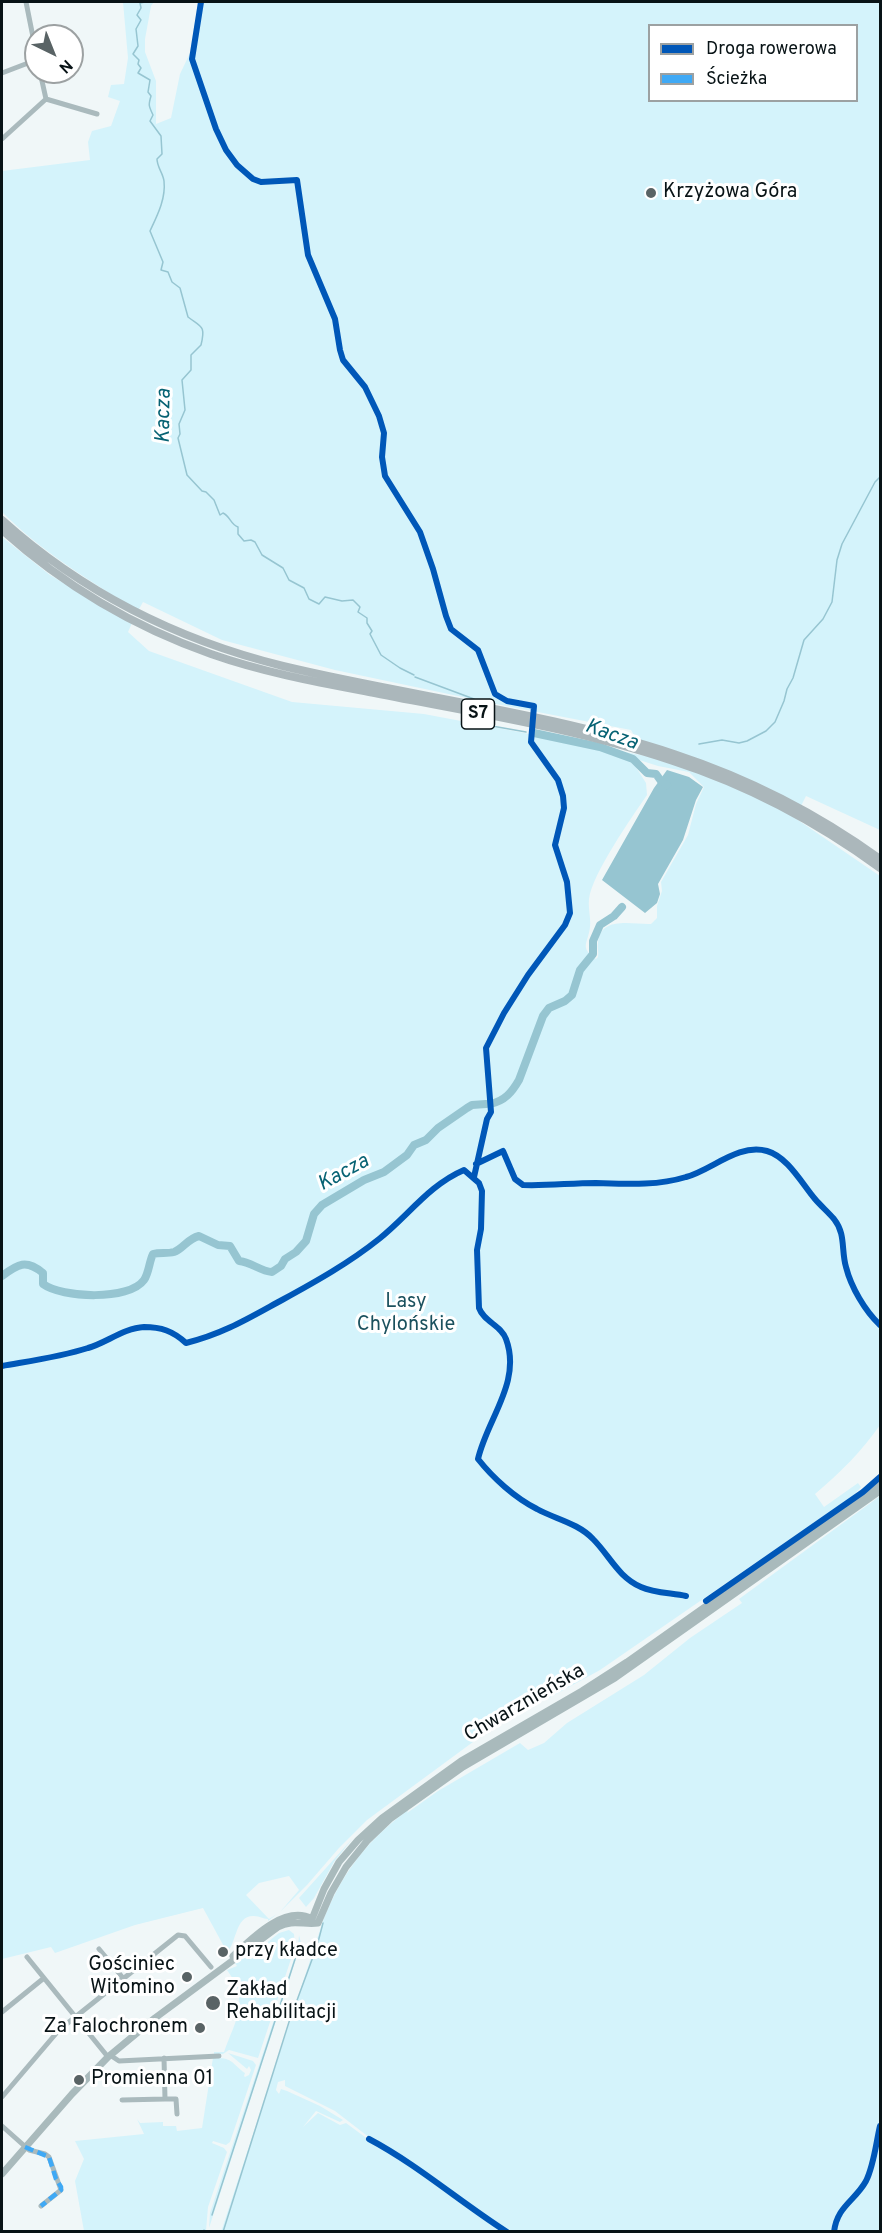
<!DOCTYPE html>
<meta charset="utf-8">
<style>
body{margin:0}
#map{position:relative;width:882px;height:2233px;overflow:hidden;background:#f0f7f8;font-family:Overpass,sans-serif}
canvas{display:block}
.frame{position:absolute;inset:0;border:3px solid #081316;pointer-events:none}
.legend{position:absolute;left:648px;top:24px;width:210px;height:78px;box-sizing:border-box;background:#fff;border:2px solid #9ca1a2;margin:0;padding:8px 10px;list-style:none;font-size:18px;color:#081316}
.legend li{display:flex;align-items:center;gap:12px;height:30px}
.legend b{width:30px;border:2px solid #9ca1a2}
.north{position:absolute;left:24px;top:24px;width:60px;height:60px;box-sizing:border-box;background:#fff;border:2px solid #9ca1a2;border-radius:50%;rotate:137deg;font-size:16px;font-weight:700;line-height:24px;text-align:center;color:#081316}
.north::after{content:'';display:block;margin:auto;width:21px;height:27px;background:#596365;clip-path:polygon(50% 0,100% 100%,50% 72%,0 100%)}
</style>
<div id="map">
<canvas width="882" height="2233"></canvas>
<div class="frame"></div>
<ul class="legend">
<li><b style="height:8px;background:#0057b8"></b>Droga rowerowa</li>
<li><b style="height:8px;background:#3fa9f5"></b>Ścieżka</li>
</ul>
<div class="north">N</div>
</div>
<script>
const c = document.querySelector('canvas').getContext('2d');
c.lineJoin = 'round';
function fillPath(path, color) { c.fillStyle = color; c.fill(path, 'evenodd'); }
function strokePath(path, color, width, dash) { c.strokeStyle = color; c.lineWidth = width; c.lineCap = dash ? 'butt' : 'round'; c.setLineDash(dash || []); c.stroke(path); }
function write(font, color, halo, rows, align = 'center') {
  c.font = font + ' Overpass,sans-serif'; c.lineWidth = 6; c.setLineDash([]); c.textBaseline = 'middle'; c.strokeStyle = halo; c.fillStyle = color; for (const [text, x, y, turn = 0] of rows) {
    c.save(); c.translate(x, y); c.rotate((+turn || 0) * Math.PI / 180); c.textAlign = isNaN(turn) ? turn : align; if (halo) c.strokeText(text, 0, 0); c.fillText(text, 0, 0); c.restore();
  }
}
fillPath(new Path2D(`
 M123,2H154L151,6L145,39V52L156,81V124L171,118L180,74L190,53L198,2H880V830L806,796L795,818L880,876V1425C862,1451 840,1473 815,1494L824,1507L858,1483L861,1487L854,1495L600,1670L549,1698L537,1702L525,1703L511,1709L496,1720L473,1742L367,1820L339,1848L307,1885L280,1912L299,1890L289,1876L259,1883L246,1895L269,1919L277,1914L268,1921V1919C263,1919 260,1916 254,1916C235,1915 237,1943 227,1952L203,1908L135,1925L55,1953L51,1947L2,1959V537L50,575L132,623L128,632L149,651L292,702L424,714L646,756L631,730L491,703L335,670L222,640L143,602L138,611C90,581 42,552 2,512V171L90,160L88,142L92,131L111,126L120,101L108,97L111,85L124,84L128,58ZM650,26H856V100H650ZM633,758L658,766L689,772L704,787L696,804L688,835L661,882L662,891L657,906V918L651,924C634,925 600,915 598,943C597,948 599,952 598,957L596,959C579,947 588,944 590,927C591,918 588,909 589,899C592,874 632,817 647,795L646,783L632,761Z
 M880,1496V2231L221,2232L323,1921C342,1872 367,1841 409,1809L407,1813L438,1791L520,1743L528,1750L544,1743L567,1723L644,1675L690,1638L742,1603L739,1599ZM285,2080V2086L335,2111L370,2138L369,2140L346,2123L340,2125L318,2113L303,2127L316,2111L340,2122L343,2120L320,2106L287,2091L281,2089L279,2094L276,2090L278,2082Z
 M353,1838L334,1862L314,1898L306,1907L299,1898Z
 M289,1930L294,1934L295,1947L258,2058L229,2050L223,2054L214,2055V2052H224C236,2019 250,2001 227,1970L237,1966L235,1963L237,1961L259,1949L279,1933Z
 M299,1935L301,1943L209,2228L210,2213L298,1947Z
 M228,2053L253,2061L256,2065L230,2142L226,2145L213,2141L212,2143L224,2148L227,2152L208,2207L206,2231H84L75,2181L84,2159L75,2141L144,2134L137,2119L140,2123L163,2122V2126H176L177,2131L202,2128L213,2058C233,2057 231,2063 245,2073L244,2076L245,2077L249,2075L251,2070L249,2066L247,2069Z`), '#d4f3fb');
fillPath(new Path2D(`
 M667,770L689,777L703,787L696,800L683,840L658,884L660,894L657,903L645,913L602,880L654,788Z`), '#96c5d1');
strokePath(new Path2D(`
 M145,2L140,3L141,8L137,15L141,20L136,29L138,46L133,54L139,60L138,64L141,68L138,73L150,80L148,92L151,96C148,106 149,106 153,115L150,121L161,136L162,154L157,159C157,167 163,173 164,181C166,199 157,216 150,231L163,262L161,270L168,272L172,282L180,288L188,317C201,327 206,325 201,345L191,355V370L182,380L185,410L179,424L180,434L178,438L187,475L202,491L206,492L214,500L220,515L223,513C230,516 231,525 238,527V534L244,541L251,540L255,542L262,555L283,568L289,580L304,588L309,599L319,604L325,597L342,601L353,600L360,607L358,612L367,618V623L372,631L370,634L381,655L400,668L414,675
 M415,677L474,699
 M481,720L492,726L526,732
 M699,744L722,740L739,743L747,741L766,731L775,722L784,701L787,689L793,678L804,640L823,619L832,602L837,560L842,544L875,482L880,477
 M212,2215L299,1947
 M204,2232V2230
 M223,2232L289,2022L317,1946L323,1923`), '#96c5d1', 1.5);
strokePath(new Path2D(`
 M534,733L600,747L633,759L647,773L656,774L661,781L667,785
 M490,1104C505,1101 512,1092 519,1080L543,1016L549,1008L565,1001L572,995L580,970L593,954V941L600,925L614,916L622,907
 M2,1276C18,1264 26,1259 43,1273V1284C62,1298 129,1301 144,1280C149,1273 149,1262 153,1254C160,1252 167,1254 174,1252C183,1249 187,1239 199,1236L218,1245L230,1246L239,1261C251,1262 260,1271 272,1272L281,1266L285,1259L296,1252L306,1241L314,1214L322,1205L364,1180L384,1172L407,1155L414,1145L426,1140L438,1128L467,1108L472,1105L486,1104`), '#96c5d1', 8);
strokePath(new Path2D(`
 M26,2L36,52
 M2,73L36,60
 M46,99L97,114
 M2,139L46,99L40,72
 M99,1949L123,1978
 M27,1957L108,2057
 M2,2012L44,1978
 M110,2055L119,2061L219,2056
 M164,2058L165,2099H176L177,2114
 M2,2097L59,2030L178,1935L185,1936L211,1967
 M122,2100L165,2099
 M2,2126L29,2150L45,2154L49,2157L61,2190L41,2206`), '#aababd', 5);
strokePath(new Path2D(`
 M233,1956C251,1939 285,1904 312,1919L324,1889L339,1862L358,1840L382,1818L461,1761L582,1691L627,1662L880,1483
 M2,2174L72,2094L108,2057L155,2018L278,1927C292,1919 304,1925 318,1923L331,1893L346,1867L367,1841L390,1819L463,1767L615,1678L880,1491`), '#a9babc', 7);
strokePath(new Path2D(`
 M2,520C82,592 178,640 283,666C412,697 547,712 674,754C747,778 818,814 880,859
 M2,530C62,584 134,627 211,654C262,672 316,682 369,692C470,712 575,728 673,761C747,785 817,822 880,868`), '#abb7bb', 8);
strokePath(new Path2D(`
 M25,2147L49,2157L56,2179L61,2187V2190L41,2206`), '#3fa9f5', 4.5, [9, 4.5]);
strokePath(new Path2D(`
 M201,2L192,59L216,129L226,150L237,165L253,179L261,182L297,180L308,255L335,319L340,350L343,360L365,387L379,416L384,433L382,457L385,476L420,532L433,569L446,616L451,629L478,650L495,694L507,701L534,706L531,742L558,780L563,796L564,808L555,845L567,882L570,913L565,925L528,975L504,1013L486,1048L491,1112L487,1119L474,1177
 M476,1164L503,1151L515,1179L523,1185C547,1186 571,1183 596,1183C626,1184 657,1186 686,1177C712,1170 738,1143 767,1151C788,1157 802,1184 815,1199C821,1206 828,1212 834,1219C846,1234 841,1250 846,1267C851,1287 865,1311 880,1325
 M2,1366C30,1361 60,1357 88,1348C106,1343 124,1328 144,1327C161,1327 173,1331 186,1343C223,1334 249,1318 282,1300C315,1282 349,1263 379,1239C408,1216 429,1185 464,1170L479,1183L482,1191L481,1229L477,1250L479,1308C484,1322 501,1325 506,1339C522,1382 487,1419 478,1459C493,1478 515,1498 537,1509C555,1519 578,1523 593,1539C610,1556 618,1577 641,1587C654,1593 672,1593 686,1596
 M706,1601L863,1492L880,1477
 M369,2139C418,2165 460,2202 507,2232
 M834,2232C837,2206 855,2201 866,2181C874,2165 876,2143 880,2126`), '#0057b8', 6);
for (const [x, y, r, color] of [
 [651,193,6,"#596365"],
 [223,1952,6,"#596365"],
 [187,1977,6,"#596365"],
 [213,2003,8,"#596365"],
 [200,2028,6,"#596365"],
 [79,2080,6,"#596365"]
]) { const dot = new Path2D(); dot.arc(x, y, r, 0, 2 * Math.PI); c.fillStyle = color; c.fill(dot); strokePath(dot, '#fff', 2); }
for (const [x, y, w] of [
 [478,714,33]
]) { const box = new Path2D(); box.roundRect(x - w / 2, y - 15, w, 30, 4.5); c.fillStyle = '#fff'; c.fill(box); strokePath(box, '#081316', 1.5); }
write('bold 18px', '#081316', null, [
 ["S7",478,714]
]);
write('20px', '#081316', '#fff', [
 ["Krzyżowa Góra",663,193],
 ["przy kładce",235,1952],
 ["Gościniec",175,1966,"right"],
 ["Witomino",175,1989,"right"],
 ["Zakład",226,1991],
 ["Rehabilitacji",226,2014],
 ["Za Falochronem",188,2028,"right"],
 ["Promienna 01",91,2080]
], 'left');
write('20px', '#1b515e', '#fff', [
 ["Lasy",406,1303],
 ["Chylońskie",406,1326]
]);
write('20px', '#081316', '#fff', [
 ["Chwarznieńska",525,1704,-30]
]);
write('italic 21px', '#066273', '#fff', [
 ["Kacza",165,416,-89],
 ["Kacza",611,736,20],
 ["Kacza",344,1174,-29]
]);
</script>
